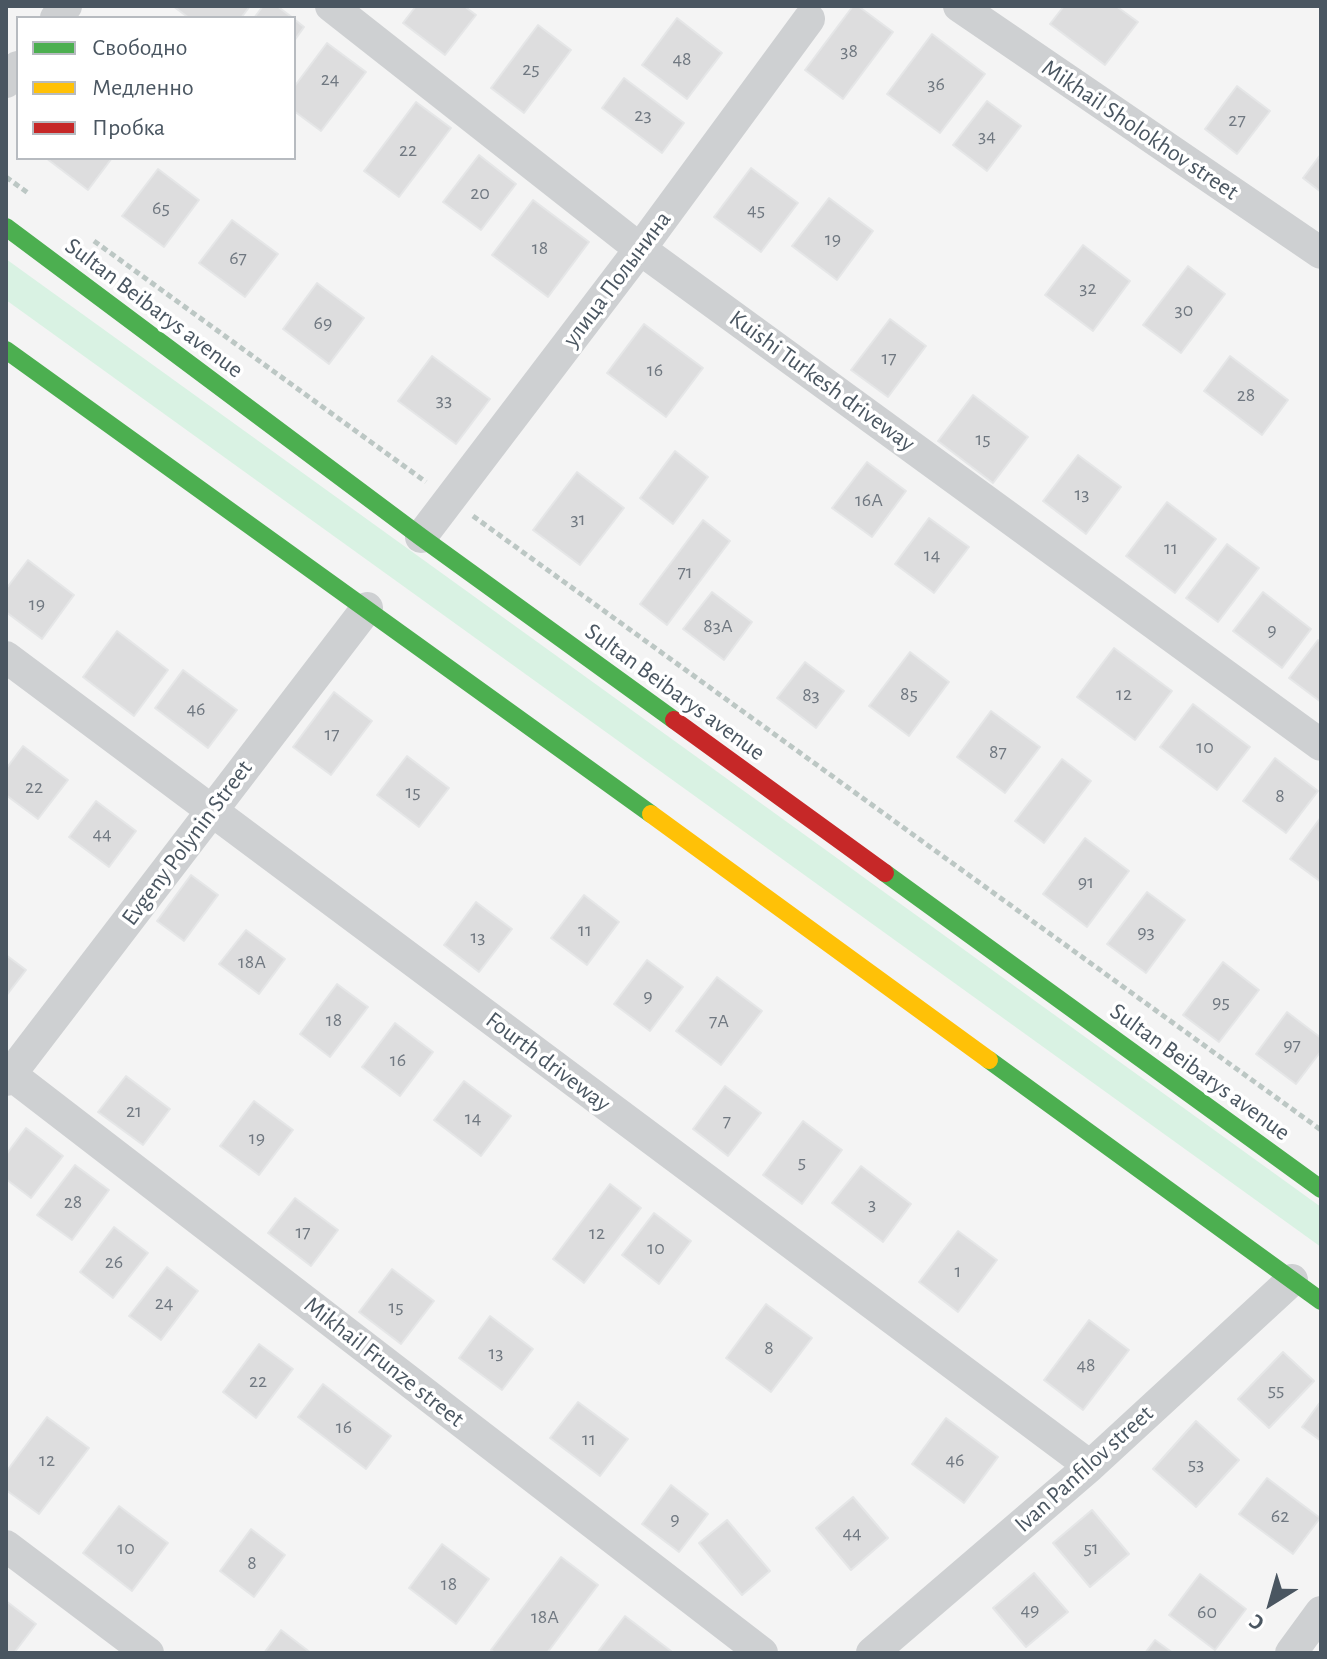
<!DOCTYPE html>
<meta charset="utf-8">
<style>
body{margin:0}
#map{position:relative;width:1327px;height:1659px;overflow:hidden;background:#f4f4f4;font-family:"Alegreya Sans",sans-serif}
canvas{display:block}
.frame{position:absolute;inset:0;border:8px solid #4a5661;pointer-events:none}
.legend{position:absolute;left:16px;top:16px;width:280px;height:144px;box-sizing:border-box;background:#fff;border:2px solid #b7bbc0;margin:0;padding:10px 14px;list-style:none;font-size:24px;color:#4a5661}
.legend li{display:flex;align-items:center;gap:16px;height:40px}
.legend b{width:40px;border:2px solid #b7bbc0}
.north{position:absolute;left:1231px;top:1563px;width:80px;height:80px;-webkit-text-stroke:6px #fff;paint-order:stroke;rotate:217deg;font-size:22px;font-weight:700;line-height:32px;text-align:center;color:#4a5661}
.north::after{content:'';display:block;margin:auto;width:28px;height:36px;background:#4a5661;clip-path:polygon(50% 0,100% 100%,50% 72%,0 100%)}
</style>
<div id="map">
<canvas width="1327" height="1659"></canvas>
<div class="frame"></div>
<ul class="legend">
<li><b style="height:10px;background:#4caf50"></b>Свободно</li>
<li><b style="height:10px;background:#ffc107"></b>Медленно</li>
<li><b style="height:10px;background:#c62828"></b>Пробка</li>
</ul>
<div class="north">С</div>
</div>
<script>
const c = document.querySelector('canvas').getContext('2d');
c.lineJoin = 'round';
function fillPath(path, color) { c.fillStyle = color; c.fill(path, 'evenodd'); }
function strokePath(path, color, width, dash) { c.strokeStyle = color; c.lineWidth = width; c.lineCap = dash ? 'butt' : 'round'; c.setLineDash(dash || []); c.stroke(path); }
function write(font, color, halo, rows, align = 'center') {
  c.font = font + ' "Alegreya Sans",sans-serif'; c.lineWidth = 7; c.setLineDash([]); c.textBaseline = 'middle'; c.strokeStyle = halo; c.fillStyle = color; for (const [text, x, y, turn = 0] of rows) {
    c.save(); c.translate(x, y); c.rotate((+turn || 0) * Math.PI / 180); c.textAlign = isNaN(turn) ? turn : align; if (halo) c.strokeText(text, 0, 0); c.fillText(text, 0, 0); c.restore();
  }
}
fillPath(new Path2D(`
 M6,259L1321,1207V1247L6,300Z`), '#d9f2e3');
const building = new Path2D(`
 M173,6H250L241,18H189Z
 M263,6H277L293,18H254Z
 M416,6H464L476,15L445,55L403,23Z
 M853,6H858L893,32L843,99L805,70Z
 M1064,6H1116L1138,22L1105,65L1050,24Z
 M677,18L722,53L687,99L642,65Z
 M294,19L304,27L294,41Z
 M538,25L571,50L524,113L491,88Z
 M932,34L985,74L940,133L887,94Z
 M327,43L366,72L321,131L294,111V87Z
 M624,78L684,123L662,153L602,108Z
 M1237,86L1270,111L1237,154L1205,129Z
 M987,101L1021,126L987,171L953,145Z
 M416,102L451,128L399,197L364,171Z
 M1321,154V192L1303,178Z
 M479,155L516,184L481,230L443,202Z
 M46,158H112L88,190Z
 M751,168L798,203L761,252L714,217Z
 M158,169L199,200L164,247L122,216Z
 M829,198L873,231L837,280L792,246Z
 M533,200L589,242L548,297L492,255Z
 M232,220L278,254L245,297L199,263Z
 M1083,245L1130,281L1093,331L1045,295Z
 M1188,266L1225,294L1181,353L1143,325Z
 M317,283L364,318L329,364L283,329Z
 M890,319L926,346L888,397L851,370Z
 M644,324L703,368L666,417L607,373Z
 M432,356L490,399L456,444L398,401Z
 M1230,356L1288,400L1262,435L1204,391Z
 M973,395L1028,437L993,483L938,441Z
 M675,451L708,477L673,524L640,498Z
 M1078,455L1121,487L1086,534L1043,501Z
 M867,462L906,491L872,537L832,508Z
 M577,472L624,508L580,565L533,530Z
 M1167,502L1216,539L1175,593L1126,556Z
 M929,518L969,547L934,593L895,564Z
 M703,520L730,541L667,625L640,604Z
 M1227,544L1259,568L1218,622L1186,598Z
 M28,560L74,595L42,639L6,612V589Z
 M712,592L752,622L724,660L683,629Z
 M1263,592L1311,629L1282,668L1233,631Z
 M117,631L168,670L134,716L83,677Z
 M1318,640L1321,642V702L1289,678Z
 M1114,648L1172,691L1135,740L1077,697Z
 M910,652L949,682L909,736L869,706Z
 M805,662L844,691L816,728L777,698Z
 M183,670L237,710L208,748L155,708Z
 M334,692L372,721L331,775L293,747Z
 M1193,704L1250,747L1217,790L1160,747Z
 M991,711L1040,747L1005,793L957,757Z
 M23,746L68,780L38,819L6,795V769Z
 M407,756L449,788L419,827L377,795Z
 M1275,758L1318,791L1286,833L1243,801Z
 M1062,759L1091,781L1044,843L1015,821Z
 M96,801L136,831L109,867L69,837Z
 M1321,817V882L1290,859Z
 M1085,838L1129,871L1087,927L1043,894Z
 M191,875L218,895L184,941L157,921Z
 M1147,892L1185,920L1146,973L1107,944Z
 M584,895L619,922L587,965L551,938Z
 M476,902L512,929L479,972L444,945Z
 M246,930L285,959L259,994L219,964Z
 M6,955L26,970L6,996Z
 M647,960L683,987L650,1031L614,1004Z
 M1223,962L1259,990L1219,1042L1183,1015Z
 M717,977L762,1011L721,1065L676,1031Z
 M337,984L368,1007L330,1057L300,1034Z
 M1287,1012L1321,1038V1051L1296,1084L1256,1054Z
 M395,1023L433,1052L400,1096L362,1067Z
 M126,1076L170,1109L143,1145L98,1112Z
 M464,1081L511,1116L481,1156L434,1120Z
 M725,1086L761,1113L728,1156L693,1129Z
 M254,1101L293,1130L259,1175L220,1146Z
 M803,1121L842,1150L802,1204L763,1175Z
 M26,1128L63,1156L31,1198L6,1179V1155Z
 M75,1165L109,1190L72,1240L37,1215Z
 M861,1166L911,1204L883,1242L832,1203Z
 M610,1184L641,1208L584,1283L553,1259Z
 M295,1198L338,1230L311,1266L268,1233Z
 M654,1213L691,1241L659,1284L622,1255Z
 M114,1227L148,1253L113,1298L80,1272Z
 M958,1231L997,1260L958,1312L919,1282Z
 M167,1267L198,1291L161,1340L129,1316Z
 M392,1269L434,1301L401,1344L359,1312Z
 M766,1304L812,1338L771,1392L726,1358Z
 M490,1316L533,1349L502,1390L459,1358Z
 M1089,1320L1129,1350L1083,1410L1044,1380Z
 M259,1344L293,1369L256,1418L223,1392Z
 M1283,1352L1314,1381L1269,1428L1238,1399Z
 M323,1384L391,1436L366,1469L298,1417Z
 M1321,1401V1441L1302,1427Z
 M578,1402L628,1439L600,1476L550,1438Z
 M47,1417L89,1448L39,1514L6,1490V1472Z
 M946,1418L998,1457L964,1503L912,1464Z
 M1196,1421L1239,1460L1196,1507L1153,1469Z
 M1267,1478L1320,1518L1293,1554L1239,1514Z
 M671,1485L708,1514L679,1552L642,1524Z
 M853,1497L888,1538L851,1570L816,1528Z
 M119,1506L168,1543L132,1591L83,1553Z
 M1092,1510L1129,1554L1090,1587L1053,1543Z
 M727,1520L770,1571L742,1595L699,1543Z
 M251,1529L285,1555L254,1597L220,1571Z
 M442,1544L489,1579L456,1624L409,1588Z
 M561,1557L598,1585L547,1653H495L491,1650Z
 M1034,1573L1068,1612L1026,1647L993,1608Z
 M1200,1574L1246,1609L1215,1650L1169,1615Z
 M6,1601L36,1624L14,1653H6Z
 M625,1616L671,1651L669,1653H597Z
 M281,1630L311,1653H264Z
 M1155,1640L1173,1653H1145Z`);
fillPath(building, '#ddddde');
strokePath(building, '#e5e6e7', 2);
strokePath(new Path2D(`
 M6,177L28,193
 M94,241L426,482
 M473,516L1321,1130`), '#bcc7c4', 5, [6, 4]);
strokePath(new Path2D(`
 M331,6L640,249L1321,745
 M959,6L1321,253
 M56,18L66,6
 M6,82L18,67
 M421,537L640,249L809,19
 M6,657L1090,1466
 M6,1071L762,1653
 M6,1080L367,608
 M6,1546L148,1653
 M872,1653L1090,1466L1292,1280
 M1291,1653L1321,1612`), '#ced0d2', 32);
strokePath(new Path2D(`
 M6,227L421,537L674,720
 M6,350L651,814
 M885,873L1321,1189
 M989,1060L1321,1301`), '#4caf50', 18);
strokePath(new Path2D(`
 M651,814L989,1060`), '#ffc107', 18);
strokePath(new Path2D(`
 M674,720L885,873`), '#c62828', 18);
write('20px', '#707881', null, [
 ["38",849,51],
 ["48",682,59],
 ["25",531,69],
 ["24",330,79],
 ["36",936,84],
 ["23",643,115],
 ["27",1237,120],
 ["34",987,136],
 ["22",408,150],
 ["20",480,193],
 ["65",161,208],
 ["45",756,210],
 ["19",833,239],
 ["18",540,248],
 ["67",238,258],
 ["32",1088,288],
 ["30",1184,310],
 ["69",323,323],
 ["17",889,358],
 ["16",655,370],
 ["28",1246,395],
 ["33",444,400],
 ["15",983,439],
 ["13",1082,494],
 ["16А",869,500],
 ["31",578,519],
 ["11",1171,548],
 ["14",932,555],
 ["71",685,572],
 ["19",37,604],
 ["83А",718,626],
 ["9",1272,630],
 ["85",909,694],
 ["12",1124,694],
 ["83",811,695],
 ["46",196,709],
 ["17",332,734],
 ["10",1205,747],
 ["87",998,752],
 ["22",34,787],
 ["15",413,792],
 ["8",1280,796],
 ["44",102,834],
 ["91",1086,882],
 ["11",585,930],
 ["93",1146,932],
 ["13",478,937],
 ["18А",252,962],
 ["9",648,996],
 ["95",1221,1002],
 ["18",334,1020],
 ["7А",719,1021],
 ["97",1292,1045],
 ["16",398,1060],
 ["21",134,1111],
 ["14",473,1118],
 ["7",727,1121],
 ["19",257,1138],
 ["5",802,1162],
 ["28",73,1202],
 ["3",872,1204],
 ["17",303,1232],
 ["12",597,1233],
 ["10",656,1248],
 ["26",114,1262],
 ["1",958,1271],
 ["24",164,1303],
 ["15",396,1307],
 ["8",769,1348],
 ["13",496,1353],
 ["48",1086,1365],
 ["22",258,1381],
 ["55",1276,1390],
 ["16",344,1427],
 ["11",589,1439],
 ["12",47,1460],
 ["46",955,1460],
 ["53",1196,1464],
 ["62",1280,1516],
 ["9",675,1519],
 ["44",852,1533],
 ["10",126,1548],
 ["51",1091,1548],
 ["8",252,1563],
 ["18",449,1584],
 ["49",1030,1610],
 ["60",1207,1612],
 ["18А",545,1617]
]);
write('24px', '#4a5661', '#fff', [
 ["Mikhail Sholokhov street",1140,130,34],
 ["улица Полынина",617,279,-53],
 ["Sultan Beibarys avenue",154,308,37],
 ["Kuishi Turkesh driveway",822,381,36],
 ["Sultan Beibarys avenue",675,692,36],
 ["Evgeny Polynin Street",187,843,-53],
 ["Fourth driveway",548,1062,37],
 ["Sultan Beibarys avenue",1200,1072,36],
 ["Mikhail Frunze street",384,1362,38],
 ["Ivan Panfilov street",1084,1469,-42]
]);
</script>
